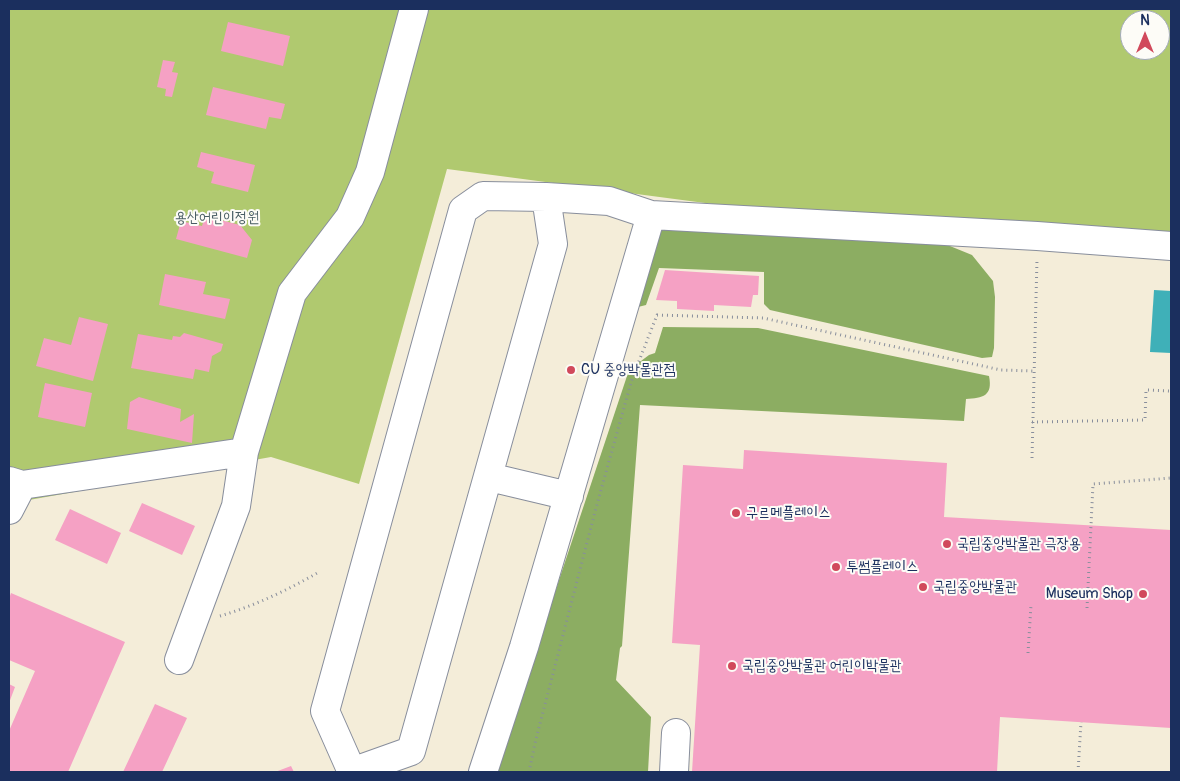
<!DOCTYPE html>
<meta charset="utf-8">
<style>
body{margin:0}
#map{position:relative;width:1180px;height:781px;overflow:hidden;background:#f4edd9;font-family:Pangolin,sans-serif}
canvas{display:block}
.frame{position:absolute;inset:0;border:10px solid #1b2f5e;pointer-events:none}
.north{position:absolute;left:1120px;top:10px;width:50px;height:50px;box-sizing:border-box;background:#fdfcf7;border:1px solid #a3aaba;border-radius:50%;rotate:0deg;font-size:14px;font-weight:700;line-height:20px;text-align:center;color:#1b2f5e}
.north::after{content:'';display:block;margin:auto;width:18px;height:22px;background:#d1495b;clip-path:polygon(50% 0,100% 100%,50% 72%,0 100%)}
</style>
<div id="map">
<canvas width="1180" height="781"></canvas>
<div class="frame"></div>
<div class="north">N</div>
</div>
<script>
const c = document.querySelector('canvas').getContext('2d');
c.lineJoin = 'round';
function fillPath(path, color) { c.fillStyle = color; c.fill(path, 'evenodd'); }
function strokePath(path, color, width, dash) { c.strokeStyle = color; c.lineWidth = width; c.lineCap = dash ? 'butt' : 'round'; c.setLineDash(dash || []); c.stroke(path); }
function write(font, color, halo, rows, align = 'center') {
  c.font = font + ' Pangolin,"Poor Story",sans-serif'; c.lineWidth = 4; c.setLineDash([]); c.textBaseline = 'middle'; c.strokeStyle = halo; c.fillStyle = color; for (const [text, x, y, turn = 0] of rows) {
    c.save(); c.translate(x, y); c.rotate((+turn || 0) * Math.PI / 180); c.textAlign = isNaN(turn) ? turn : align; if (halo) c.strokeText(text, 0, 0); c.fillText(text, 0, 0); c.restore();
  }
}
fillPath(new Path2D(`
 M9,9H1171V232L743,208L447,169L359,484L271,457L29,500L9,495ZM1130,20H1160V50H1130Z`), '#b0c96f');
fillPath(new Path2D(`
 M658,227L945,244L972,255L993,281L995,297L994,348L992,357L982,358L770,310L764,304V272L659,268L646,305L638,307L636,302Z
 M663,327L758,328L989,376C993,396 983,398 966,399L964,421L640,405L622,646L620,648L616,680L651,717L648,772H495L629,370L649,355L655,353Z`), '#8cad62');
fillPath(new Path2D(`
 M1154,290L1171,291V353L1150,352Z`), '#3fb0b8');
fillPath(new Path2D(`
 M228,22L290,36L283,66L221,51Z
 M163,60L175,62L172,72L178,73L172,97L165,96L166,89L157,87Z
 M213,87L285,104L281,119L269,117L266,129L206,115Z
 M201,152L255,165L248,192L211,183L214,172L197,167Z
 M205,216L240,225L252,240L247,258L176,239L181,221L202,226Z
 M665,270L759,276L758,295H753L751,307L714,305V311L677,309V301L656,300Z
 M165,274L206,282L203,294L230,299L225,319L159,305Z
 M79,317L108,324L93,381L36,366L44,338L71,345Z
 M184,333L223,344L221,351L212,356L209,372L195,369L193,379L131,368L138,334L172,340L173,336L180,337Z
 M45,383L92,393L85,427L38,417Z
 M139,397L181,409L180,422L194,414L192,443L127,429L130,402Z
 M744,450L947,463L944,517L1171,530V728L1000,717L997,772H692L700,645L672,643L683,465L743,469Z
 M142,503L195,526L182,555L129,531Z
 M70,509L121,533L107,564L55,540Z
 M11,593L125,642L68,772H9V731L35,671L9,660V599Z
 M9,684L15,687L9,703Z
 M155,704L187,718L162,772H123Z
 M291,766L294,772H275Z`), '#f5a1c4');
const minor = new Path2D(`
 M483,196L546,197L553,244L411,751L352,772L325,711L463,210Z
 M546,197L609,201L651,215L1037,236L1171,246
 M489,477L569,496
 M9,481L22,485L244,452L292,293L350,217L370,172L414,9
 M9,510L22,485
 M179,660L236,506L244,452
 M483,772L524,647L651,215
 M674,772L676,733`);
strokePath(minor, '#888e9c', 30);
strokePath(new Path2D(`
 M1032,422L1145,420L1146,390L1171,391
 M1032,458L1037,259
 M1087,608L1093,484L1171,478
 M220,616C254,606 288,590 319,572
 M1028,653L1031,605
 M529,772L536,739L596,508L632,379L657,315L763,318L1001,370L1033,371
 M1078,772L1081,722`), '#888e9c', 3, [1, 4]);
strokePath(minor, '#fff', 28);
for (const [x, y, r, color] of [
 [571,370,5,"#d1495b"],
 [736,513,5,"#d1495b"],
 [947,544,5,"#d1495b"],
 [836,567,5,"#d1495b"],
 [923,587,5,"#d1495b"],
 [1143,594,5,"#d1495b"],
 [732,666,5,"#d1495b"]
]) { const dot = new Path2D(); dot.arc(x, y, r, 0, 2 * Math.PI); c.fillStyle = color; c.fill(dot); strokePath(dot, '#fdfcf7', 2); }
write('15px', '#485d63', '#fdfcf7', [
 ["용산어린이정원",217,218]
]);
write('15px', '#1b2f5e', '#fdfcf7', [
 ["CU 중앙박물관점",581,370],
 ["구르메플레이스",746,513],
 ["국립중앙박물관 극장용",957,544],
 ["투썸플레이스",846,567],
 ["국립중앙박물관",933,587],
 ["Museum Shop",1133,594,"right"],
 ["국립중앙박물관 어린이박물관",742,666]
], 'left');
</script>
